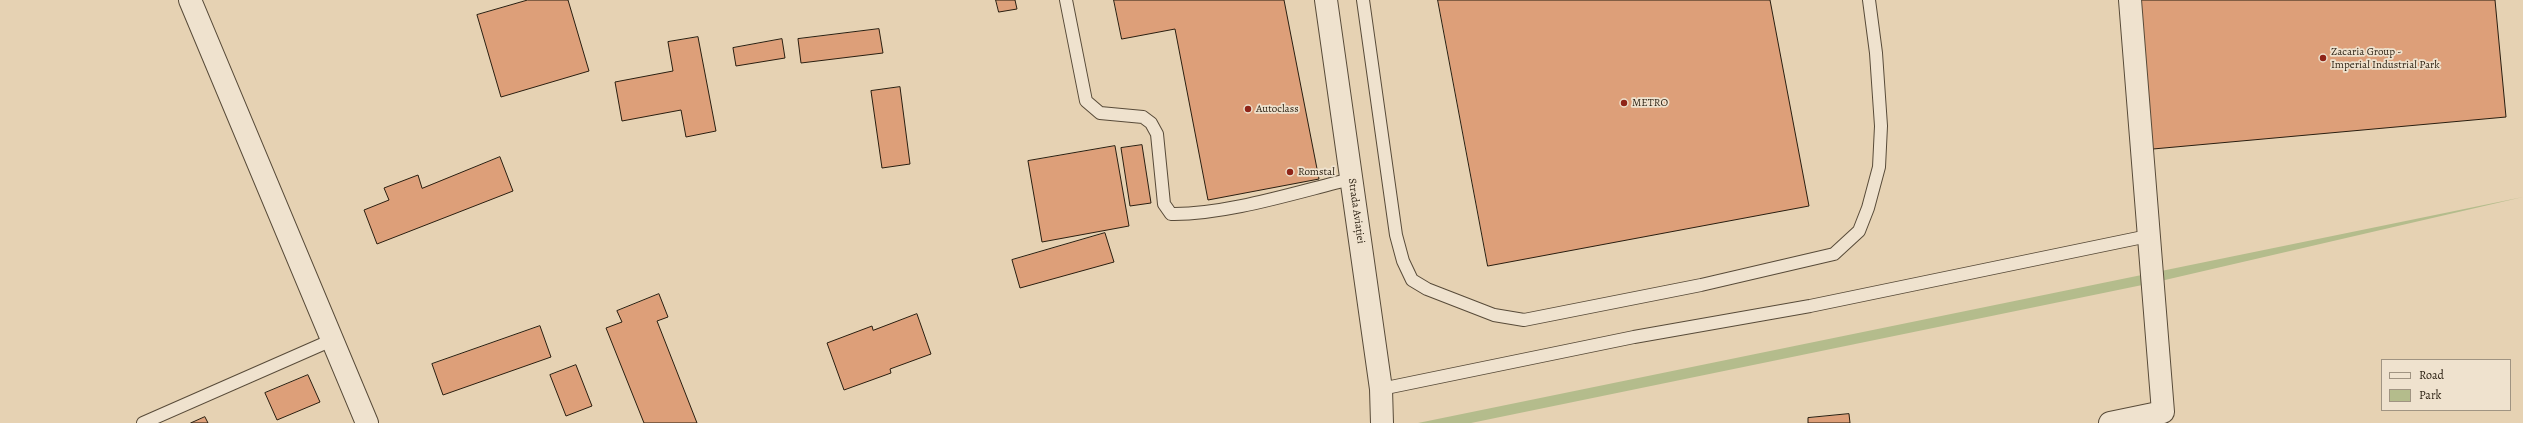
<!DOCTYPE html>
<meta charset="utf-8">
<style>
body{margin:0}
#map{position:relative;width:2523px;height:423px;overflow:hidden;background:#e6d2b3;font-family:Alegreya,serif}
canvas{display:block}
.legend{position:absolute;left:2381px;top:359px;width:130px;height:52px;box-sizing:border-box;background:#efe2ce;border:1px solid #a09482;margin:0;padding:5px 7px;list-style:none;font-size:12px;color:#291e10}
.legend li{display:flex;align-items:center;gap:8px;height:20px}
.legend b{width:20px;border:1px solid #a09482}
</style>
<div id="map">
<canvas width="2523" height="423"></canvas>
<ul class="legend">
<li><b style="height:5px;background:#efe2ce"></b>Road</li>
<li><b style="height:11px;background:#b4bc8c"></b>Park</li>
</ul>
</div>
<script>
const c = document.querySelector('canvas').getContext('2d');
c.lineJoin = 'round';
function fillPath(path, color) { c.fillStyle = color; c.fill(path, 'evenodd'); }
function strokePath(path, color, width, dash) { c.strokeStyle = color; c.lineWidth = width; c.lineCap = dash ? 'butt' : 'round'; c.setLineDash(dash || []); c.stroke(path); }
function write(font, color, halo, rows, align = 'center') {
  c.font = font + ' Alegreya,serif'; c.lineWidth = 3.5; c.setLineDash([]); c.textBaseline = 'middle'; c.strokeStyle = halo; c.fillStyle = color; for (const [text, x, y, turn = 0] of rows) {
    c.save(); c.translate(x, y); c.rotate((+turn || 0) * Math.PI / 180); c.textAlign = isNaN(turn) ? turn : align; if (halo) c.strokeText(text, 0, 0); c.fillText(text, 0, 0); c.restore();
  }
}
fillPath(new Path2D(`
 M2523,197L2152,283L1471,423H1418Z`), '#b4bc8c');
const building = new Path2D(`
 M528,0H568L589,71L501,97L477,15Z
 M996,0H1015L1017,9L999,12Z
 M1114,0H1284L1319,179L1208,200L1175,29L1122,39Z
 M1438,0H1770L1809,206L1488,266Z
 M2140,0H2495L2506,117L2153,149Z
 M879,29L883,53L801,63L798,39Z
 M698,37L716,131L686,137L681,110L622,121L615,82L673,71L668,42Z
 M782,39L785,58L736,66L733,48Z
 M900,87L910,164L882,168L871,91Z
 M1142,145L1151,203L1130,206L1121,148Z
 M1115,146L1129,226L1042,242L1028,161Z
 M500,157L513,191L377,244L364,210L389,200L384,188L418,175L422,188Z
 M1105,233L1114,262L1020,288L1012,260Z
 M659,294L668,317L657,321L697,423H644L606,328L622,322L617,311Z
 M917,314L931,354L890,369L891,373L844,390L827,343L872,326L873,330Z
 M540,326L551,357L443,395L432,364Z
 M576,365L592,406L566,416L550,375Z
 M308,375L320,402L277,420L265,393Z
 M1849,414L1850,423H1808V418Z
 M205,417L208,423H191Z`);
fillPath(building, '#dd9f79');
strokePath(building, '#291e10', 1);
const lane = new Path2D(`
 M1066,0L1086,101L1100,113L1143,117L1151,123L1157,134L1164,204L1171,214C1226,215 1297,192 1351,179
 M1363,0L1396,235L1403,261L1412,280L1427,289L1494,315L1524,320L1701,285L1834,254L1859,231L1868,208L1879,167L1881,126L1876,53L1869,0
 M1381,389L1634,337L1810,306L2148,236
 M143,423L332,340`);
const street = new Path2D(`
 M190,0L367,423
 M1326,0L1381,389L1382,423
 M2110,423L2163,412L2130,0`);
strokePath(lane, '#584b39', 14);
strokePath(street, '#584b39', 24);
strokePath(lane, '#efe2ce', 12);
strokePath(street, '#efe2ce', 22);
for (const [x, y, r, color] of [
 [2323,58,4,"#8f2418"],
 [1624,103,4,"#8f2418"],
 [1248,109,4,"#8f2418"],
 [1290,172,4,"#8f2418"]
]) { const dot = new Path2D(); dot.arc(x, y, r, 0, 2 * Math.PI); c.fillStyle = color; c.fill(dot); strokePath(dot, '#efe2ce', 1.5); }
write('11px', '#291e10', '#efe2ce', [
 ["Zacaria Group -",2331,52],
 ["Imperial Industrial Park",2331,65],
 ["METRO",1632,103],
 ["Autoclass",1256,109],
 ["Romstal",1298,172]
], 'left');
write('11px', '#291e10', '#efe2ce', [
 ["Strada Aviației",1356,211,82]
]);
</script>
